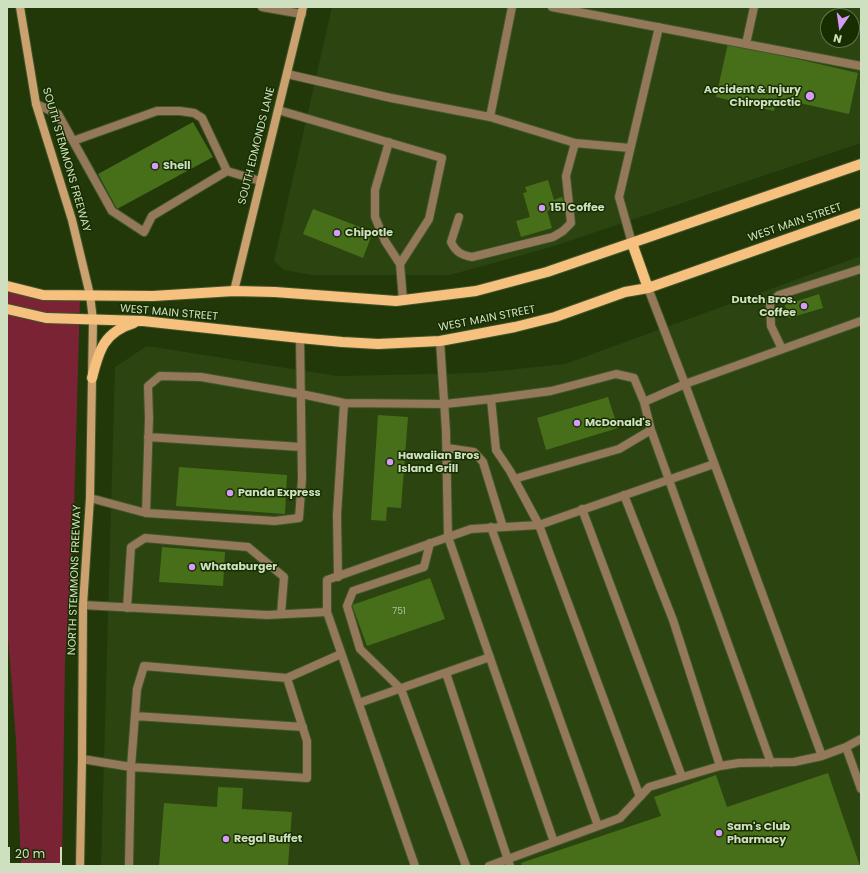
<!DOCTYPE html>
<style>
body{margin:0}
#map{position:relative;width:868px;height:873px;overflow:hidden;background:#223809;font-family:Poppins,sans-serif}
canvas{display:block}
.frame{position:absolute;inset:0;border:8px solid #cee0c0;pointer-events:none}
.north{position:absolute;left:820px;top:8px;width:40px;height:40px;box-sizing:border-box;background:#182e00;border:1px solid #61754d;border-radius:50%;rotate:193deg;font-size:11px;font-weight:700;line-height:16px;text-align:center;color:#cee0c0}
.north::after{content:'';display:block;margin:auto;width:14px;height:18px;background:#d69bfa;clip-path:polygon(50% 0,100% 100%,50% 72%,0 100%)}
.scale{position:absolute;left:8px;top:847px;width:54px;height:18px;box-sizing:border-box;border:2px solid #cee0c0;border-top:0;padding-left:5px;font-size:12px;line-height:14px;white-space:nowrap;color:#cee0c0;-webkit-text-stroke:3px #182e00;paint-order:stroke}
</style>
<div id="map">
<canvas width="868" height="873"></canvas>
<div class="frame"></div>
<div class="north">N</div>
<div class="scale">20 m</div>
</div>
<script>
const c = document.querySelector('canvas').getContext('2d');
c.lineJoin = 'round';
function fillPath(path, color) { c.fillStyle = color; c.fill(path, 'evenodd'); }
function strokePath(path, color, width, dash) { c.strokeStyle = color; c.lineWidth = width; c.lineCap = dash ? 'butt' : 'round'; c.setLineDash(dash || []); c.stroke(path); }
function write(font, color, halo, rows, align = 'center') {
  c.font = font + ' Poppins,sans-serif'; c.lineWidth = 3; c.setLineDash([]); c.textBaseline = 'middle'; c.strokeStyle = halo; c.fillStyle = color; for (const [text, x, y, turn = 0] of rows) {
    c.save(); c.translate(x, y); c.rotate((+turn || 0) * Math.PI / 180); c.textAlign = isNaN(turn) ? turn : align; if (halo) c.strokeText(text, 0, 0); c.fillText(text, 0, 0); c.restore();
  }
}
fillPath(new Path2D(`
 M332,7H861V143L551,247L450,275H312L284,270L274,261ZM828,16H852V40H828Z
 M861,256V866H101L115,367L147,346L337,376L478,373L565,364Z`), '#2b4410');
fillPath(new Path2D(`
 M7,281L80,298L73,546L65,662L62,866H21L16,741L7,623Z`), '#792335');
fillPath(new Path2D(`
 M728,43L858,73L849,114L777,98L774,111L716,97Z
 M193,122L213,157L117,209L98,174Z
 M548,180L554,200L562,197L565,206L547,211L552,228L521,237L516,221L530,217L523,193L527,192L525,187Z
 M313,209L373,232L363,258L303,234Z
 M819,294L823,308L789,318L785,305Z
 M608,397L618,428L546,450L537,418Z
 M378,415L408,417L401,508L387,507L386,521L371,520Z
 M179,467L287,475L285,514L176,506Z
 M162,547L225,552L223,586L159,582Z
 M430,578L445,619L367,646L352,605Z
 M828,773L860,866H522L521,863L661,816L654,797L716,775L727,807Z
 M218,787L243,788L242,809L292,812L288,866H159L164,803L217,807Z`), '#476f1a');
const lane = new Path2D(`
 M262,7L302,14
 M552,7L861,66
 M746,44L754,7
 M287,74L391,98L490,117L512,7
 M36,104L58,114L112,211L144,232L152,216L227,171L260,181
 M278,110L442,158L429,219L400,264L403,300
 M490,117L575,143L630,148
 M73,141L157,111H180L194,113L202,118L227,171
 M389,142L375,190V217L385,241L400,264
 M459,217L451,242C456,252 461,255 472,257L553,237L563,231L571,223L566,176L575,143
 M632,243L619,197L659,27
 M648,288L685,384L822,756
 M440,341L446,431L448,537L554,842
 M782,349L771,326L770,303L779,295L861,269
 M491,399L496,450L510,471L539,525L640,797
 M644,402L685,384L861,321
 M651,430L771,763
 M148,437L301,447
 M447,448L474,452L483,462L503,527
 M624,495L673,620L720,766
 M90,498L146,513L149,418L148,386L160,376L201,377L306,395L344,403L445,404L491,399L551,391L616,374L634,378L644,402L651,430L619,449L514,479
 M582,509L682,777
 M146,513L275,521L299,518L302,479L300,338
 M491,527L598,826
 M430,543L424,567L353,591L347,606L360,649L401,689L466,866
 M338,577L337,515L344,403
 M83,605L267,615L327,612
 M127,608L131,547L145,538L248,547L284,577L281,614
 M446,673L510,866
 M359,703L490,657
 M135,716L303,727
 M846,747L861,739
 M82,759L131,767L307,778V741L287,678L341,654
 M129,864L131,767L137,689L144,666L287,678
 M415,866L327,612V580L471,529L539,525L714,464
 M489,866L620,818L649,787L720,766L739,763L794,762L822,756L846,747L861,789`);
const secondary = new Path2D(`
 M20,7L36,104L72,220L90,295L93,320L90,498L83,605L82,759L80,866
 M234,291L303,7`);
const primary = new Path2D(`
 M632,243L648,288
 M7,286L43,295L153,296L234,291L275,292L396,301L476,291L547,272L861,164
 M7,309L46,318L143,321L300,338L342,342L378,344L440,341L515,327L555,317L625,292L648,288L861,213
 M92,378C99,350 104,332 134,323`);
strokePath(lane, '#41562a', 10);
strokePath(secondary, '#41562a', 10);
strokePath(primary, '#41562a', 12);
strokePath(lane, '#93795a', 8);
strokePath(secondary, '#cba26f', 8);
strokePath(primary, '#f6c17f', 10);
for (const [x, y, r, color] of [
 [810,96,5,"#d69bfa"],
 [155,166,4,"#d69bfa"],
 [542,208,4,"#d69bfa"],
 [337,233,4,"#d69bfa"],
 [804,306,4,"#d69bfa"],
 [577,423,4,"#d69bfa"],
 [390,462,4,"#d69bfa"],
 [230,493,4,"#d69bfa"],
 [192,567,4,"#d69bfa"],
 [719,833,4,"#d69bfa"],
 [226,839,4,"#d69bfa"]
]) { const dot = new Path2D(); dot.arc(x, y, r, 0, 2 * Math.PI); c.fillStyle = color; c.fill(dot); strokePath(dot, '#182e00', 1.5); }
write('9px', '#acc496', null, [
 ["751",399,612]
]);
write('bold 11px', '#cee0c0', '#182e00', [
 ["Accident & Injury",801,90,"right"],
 ["Chiropractic",801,103,"right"],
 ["Shell",163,166],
 ["151 Coffee",550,208],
 ["Chipotle",345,233],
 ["Dutch Bros.",796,300,"right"],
 ["Coffee",796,313,"right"],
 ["McDonald's",585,423],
 ["Hawaiian Bros",398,456],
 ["Island Grill",398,469],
 ["Panda Express",238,493],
 ["Whataburger",200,567],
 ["Sam's Club",727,827],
 ["Pharmacy",727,840],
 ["Regal Buffet",234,839]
], 'left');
write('11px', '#cee0c0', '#182e00', [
 ["SOUTH EDMONDS LANE",257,146,-76],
 ["SOUTH STEMMONS FREEWAY",66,160,74],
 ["WEST MAIN STREET",795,223,-19],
 ["WEST MAIN STREET",169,313,5],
 ["WEST MAIN STREET",487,319,-11],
 ["NORTH STEMMONS FREEWAY",75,580,-88]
]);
</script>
